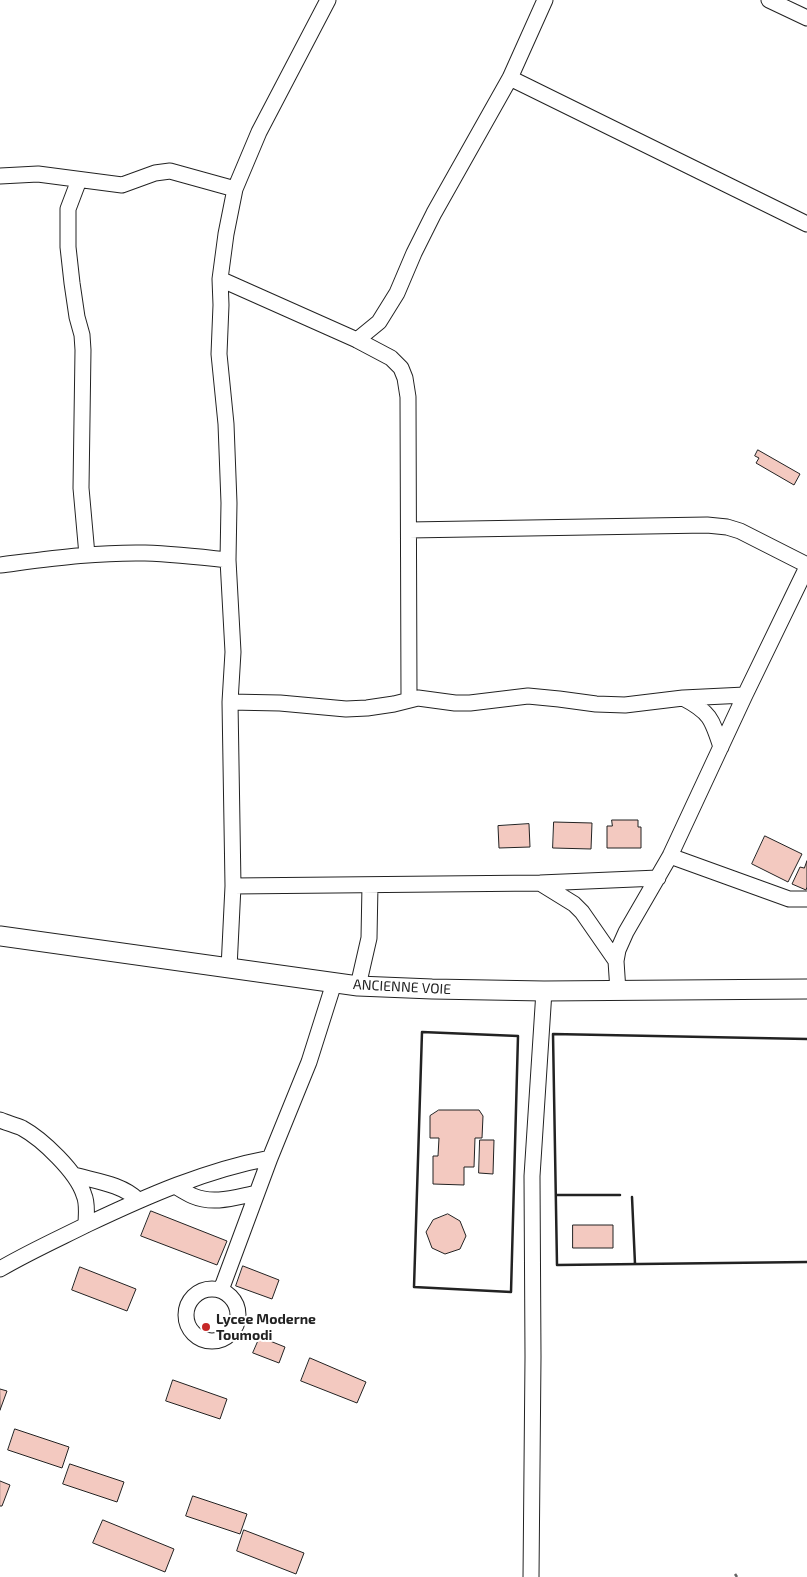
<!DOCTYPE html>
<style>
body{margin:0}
canvas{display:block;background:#fff}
</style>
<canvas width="807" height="1577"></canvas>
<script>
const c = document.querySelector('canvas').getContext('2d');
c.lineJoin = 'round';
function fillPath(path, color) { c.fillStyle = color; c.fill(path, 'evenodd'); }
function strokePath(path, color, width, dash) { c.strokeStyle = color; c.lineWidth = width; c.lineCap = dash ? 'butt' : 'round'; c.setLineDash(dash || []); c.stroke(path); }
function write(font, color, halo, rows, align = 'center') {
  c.font = font + ' "Exo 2",sans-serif'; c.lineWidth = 4; c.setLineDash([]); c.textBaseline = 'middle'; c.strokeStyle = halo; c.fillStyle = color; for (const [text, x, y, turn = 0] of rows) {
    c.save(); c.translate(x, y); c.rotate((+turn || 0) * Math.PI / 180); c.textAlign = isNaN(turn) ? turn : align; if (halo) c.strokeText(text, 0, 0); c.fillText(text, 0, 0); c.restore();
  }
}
const building = new Path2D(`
 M758,450L800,474L794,485L756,463L759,458L755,456Z
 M612,820H638V827H641V848H607V826H612Z
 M554,822L592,823L591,849L553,848Z
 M529,824L530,847L499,848L498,826Z
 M765,836L802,854L788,882L752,864Z
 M807,861V887L806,890L792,884L800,867L804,868Z
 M439,1110H479L483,1116L482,1138H475L474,1167H464V1185L433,1184V1156H438L439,1138H430V1116Z
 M480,1140H494L493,1174L479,1173Z
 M151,1211L227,1241L217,1265L141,1236Z
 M448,1214L460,1221L466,1236L460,1249L445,1254L432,1248L426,1232L433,1220Z
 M573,1225H613V1248H573Z
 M243,1266L279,1280L272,1299L236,1286Z
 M80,1267L136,1289L127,1311L72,1290Z
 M260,1337L285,1347L279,1363L253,1353Z
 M310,1358L366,1382L357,1403L301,1381Z
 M173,1380L227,1399L220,1419L166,1401Z
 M0,1389L7,1391L0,1410Z
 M15,1429L69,1447L62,1468L8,1450Z
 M70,1464L124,1482L117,1502L63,1484Z
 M0,1481L10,1485L2,1506H0Z
 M193,1496L247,1514L240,1534L186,1516Z
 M103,1520L174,1549L165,1572L93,1543Z
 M244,1530L304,1553L296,1574L237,1551Z`);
fillPath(building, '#f3c9c0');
strokePath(building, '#222', 1);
const minor = new Path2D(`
 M769,0L807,18
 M510,78L807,224
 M0,176L38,174L122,185L155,173L170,171L235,189
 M79,180L68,209V247L72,283L77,317L82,335L83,350L81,488L87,555
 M220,279L357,340L391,358L401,368L405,378L408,397L409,699
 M357,340L379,322L397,293L414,253L434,213L510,78L545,0
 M409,530L707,525L727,527L740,531L807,565
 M0,565C48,559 96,552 145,553C173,554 201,557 228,560
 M683,698C710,712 712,719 721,747
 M230,702L280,703L346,709L367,708L394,704L418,698L455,703H470L528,696L559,699L596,704L625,705L683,698L745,695
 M670,856L789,899H807
 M540,883L574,904L582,912L616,961
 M233,886L540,883L658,878
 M229,968L233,886L230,702L233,652L228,560L229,503L226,424L219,354L221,305L220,279L226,234L235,189L259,132L328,0
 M358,986L369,938L370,885
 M618,991L616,961L618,950L626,932L670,856L745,695L807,567
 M0,1120C7,1123 15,1125 22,1128C42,1139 77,1172 84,1195C88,1204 86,1215 86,1225
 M74,1175C95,1181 122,1184 138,1200
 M175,1186C180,1189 186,1193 193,1196C214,1205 236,1197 257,1193
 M0,1269C29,1252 58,1239 88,1224C147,1196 206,1170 270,1158
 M186 1315a26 26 0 1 1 52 0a26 26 0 1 1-52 0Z
 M221,1290L270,1158L309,1062L334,983
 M531,1577L533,1357L532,1176L544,991`);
const major = new Path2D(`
 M0,936L358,986L432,989L544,991L807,989`);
strokePath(minor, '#222', 17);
strokePath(major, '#222', 21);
strokePath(new Path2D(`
 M735,1574L737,1577`), '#646464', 2.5, [4, 2.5]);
strokePath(minor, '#fff', 15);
strokePath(major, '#fff', 19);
strokePath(new Path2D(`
 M422,1032L518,1036L511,1292L414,1287Z
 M807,1039L553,1034L557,1265L807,1262
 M556,1195H620
 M632,1197L635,1264`), '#222', 2.5);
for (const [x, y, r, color] of [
 [206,1327,5,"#c62828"]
]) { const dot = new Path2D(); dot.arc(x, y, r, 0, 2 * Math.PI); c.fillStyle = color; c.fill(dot); strokePath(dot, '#fff', 2); }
write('14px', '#222', '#fff', [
 ["ANCIENNE VOIE",402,987,3]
]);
write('bold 14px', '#222', '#fff', [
 ["Lycee Moderne",216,1319],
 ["Toumodi",216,1335]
], 'left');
</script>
